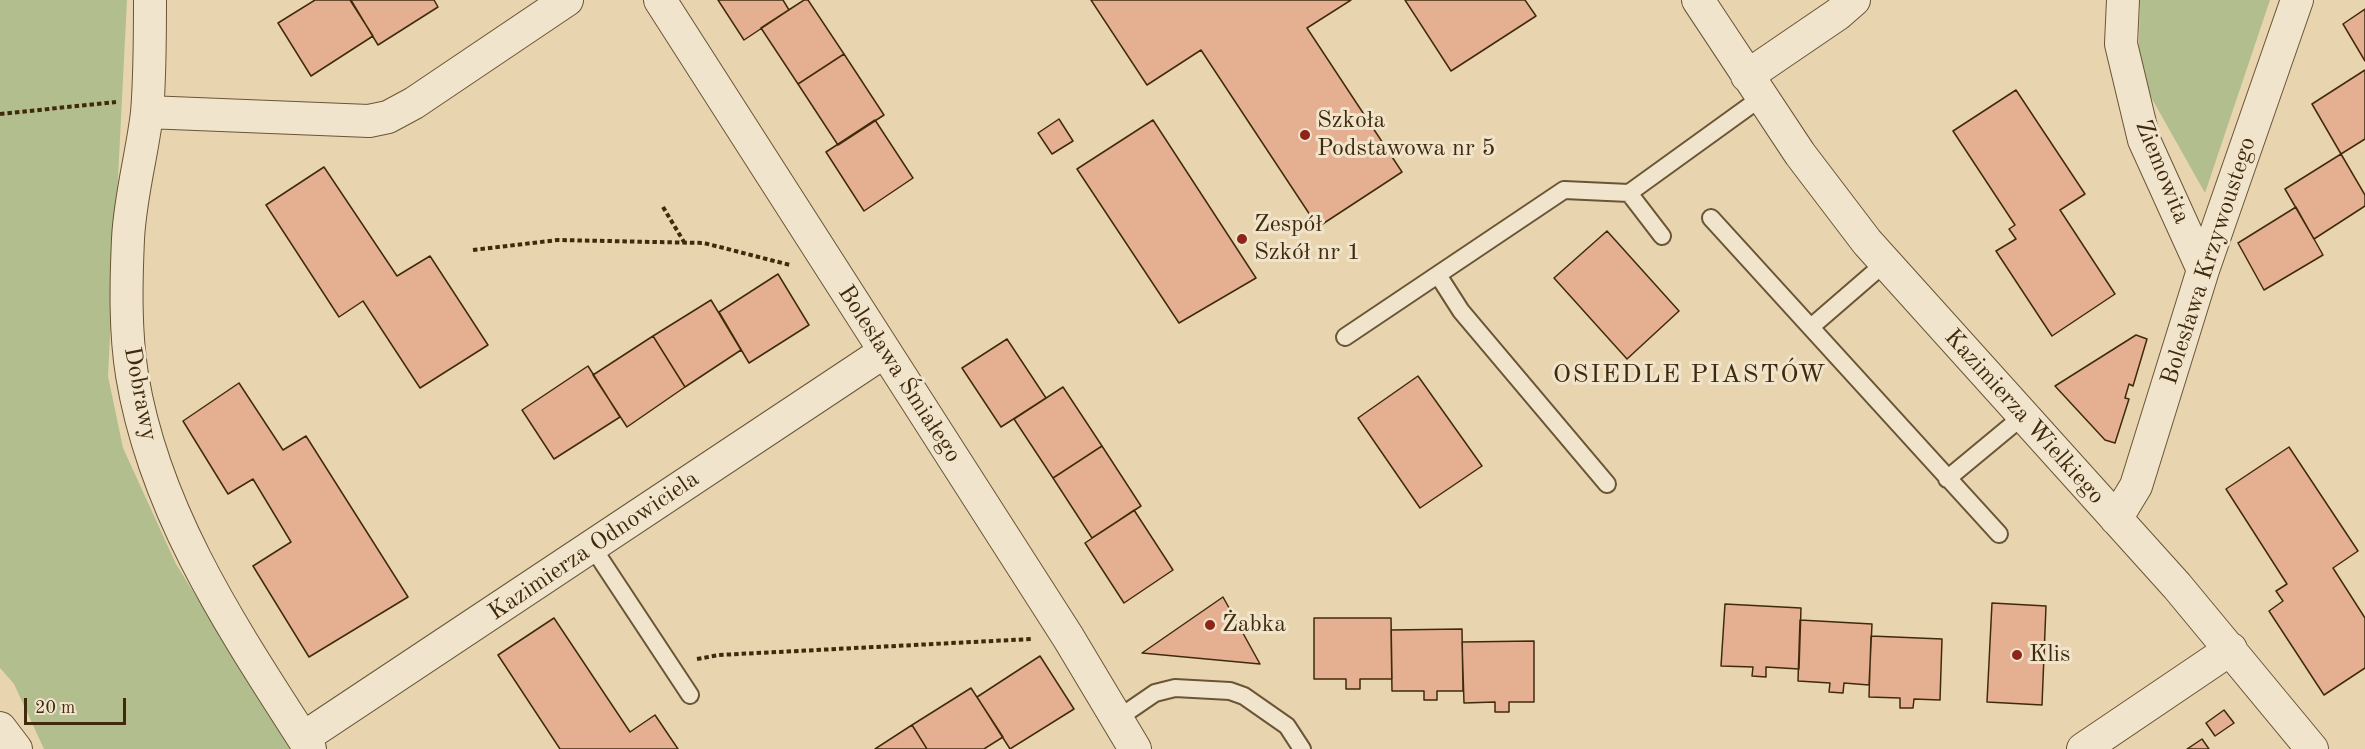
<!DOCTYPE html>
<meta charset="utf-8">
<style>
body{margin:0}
#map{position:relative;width:2365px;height:749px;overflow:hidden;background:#e8d5b0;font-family:"Old Standard TT",serif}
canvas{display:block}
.scale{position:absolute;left:24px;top:698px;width:102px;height:27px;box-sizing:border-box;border:3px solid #402a0c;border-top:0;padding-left:8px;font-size:18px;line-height:21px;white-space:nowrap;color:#402a0c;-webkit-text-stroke:4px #f0e4cc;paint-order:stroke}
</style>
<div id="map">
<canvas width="2365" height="749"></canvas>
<div class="scale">20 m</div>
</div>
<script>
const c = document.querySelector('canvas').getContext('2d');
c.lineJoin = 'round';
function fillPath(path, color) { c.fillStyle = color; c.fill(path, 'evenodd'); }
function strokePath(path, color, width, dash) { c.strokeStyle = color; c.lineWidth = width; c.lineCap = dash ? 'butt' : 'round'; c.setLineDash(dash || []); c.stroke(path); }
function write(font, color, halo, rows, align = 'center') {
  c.font = font + ' "Old Standard TT",serif'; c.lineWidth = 6; c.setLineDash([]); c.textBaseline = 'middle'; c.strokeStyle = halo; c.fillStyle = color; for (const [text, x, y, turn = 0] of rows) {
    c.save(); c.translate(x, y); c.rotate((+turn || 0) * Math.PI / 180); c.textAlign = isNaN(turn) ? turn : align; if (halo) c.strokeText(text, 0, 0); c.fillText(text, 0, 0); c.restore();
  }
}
fillPath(new Path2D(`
 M0,0H127L108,376L123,448L176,564L290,749H44L14,684L0,668Z
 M2140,0H2270L2205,193L2138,74Z`), '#b2be8e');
const building = new Path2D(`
 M315,0H350L373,36L311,76L278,23Z
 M351,0H434L438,7L378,45Z
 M718,0H783L789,10L744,40Z
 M804,0H808L844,54L798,84L761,28Z
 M1091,0H1351L1307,28L1402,172L1318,227L1201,50L1147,85Z
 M1405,0H1525L1536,16L1451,71Z
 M2365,9V61L2343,24Z
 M844,54L884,115L838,145L798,84Z
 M2365,70V139L2341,154L2312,104Z
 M2016,90L2085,194L2060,210L2115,294L2052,336L1996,251L2016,239L2009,229L2015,225L1953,131Z
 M1059,119L1073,141L1052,154L1038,133Z
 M875,120L913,178L864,211L826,152Z
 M1153,120L1256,278L1179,323L1077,169Z
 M2341,154L2365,195V206L2314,239L2285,189Z
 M324,167L397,276L430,256L488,345L420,388L363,301L339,317L266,205Z
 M2296,207L2323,255L2264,290L2238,243Z
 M1607,231L1679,311L1627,359L1554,278Z
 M778,274L809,325L749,363L719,312Z
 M711,300L741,350L685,387L653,336Z
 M2136,335L2147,339L2133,386L2129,384L2125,398L2129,399L2115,443L2105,440L2055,386Z
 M653,336L685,387L627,427L593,375Z
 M1007,339L1046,398L1001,427L962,368Z
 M588,366L620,417L554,459L522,410Z
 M1418,376L1482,466L1420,508L1358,418Z
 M239,383L283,450L306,436L408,597L309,657L253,566L291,542L253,479L228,494L183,421Z
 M1063,387L1102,446L1053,478L1014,419Z
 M1102,446L1141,506L1092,538L1053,478Z
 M2289,447L2358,551L2333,568L2365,618V668L2324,695L2269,611L2283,601L2276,591L2287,584L2226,489Z
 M1134,510L1173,570L1124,603L1085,543Z
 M1223,597L1260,664L1142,653Z
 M1992,603L2046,606L2042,705L1987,702Z
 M1725,604L1801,608L1799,669L1766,667V677L1752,676L1753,667L1721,666Z
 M554,618L630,732L655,715L678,749H560L498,655Z
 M1314,618H1391L1392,679H1360V689H1346V679H1314Z
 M1800,620L1872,624L1869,685L1844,683L1843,693L1829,692L1830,683L1798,681Z
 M1462,629L1463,691H1437V700H1424V691H1392L1391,630Z
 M1871,636L1942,639L1940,700L1914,699L1913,708H1900V698L1869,697Z
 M1534,641V702H1509V712H1495V702L1464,703L1462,642Z
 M1040,656L1074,709L1010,749L977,697Z
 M971,688L1003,737L984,749H927L912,725Z
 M2224,710L2234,723L2215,736L2206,723Z
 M912,725L927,749H875Z
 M2202,739L2209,749H2187Z`);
fillPath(building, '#e5b091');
strokePath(building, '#402a0c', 1.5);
const lane = new Path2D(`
 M1711,218L1999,534
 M1662,236L1629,193L1762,97
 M1438,275L1461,311L1607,484
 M1811,327L1885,263
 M1345,337L1564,190L1629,193
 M1947,479L2023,416
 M593,548L690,695
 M1117,719L1155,693L1175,688L1230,691L1244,696L1287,726L1302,749`);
const street = new Path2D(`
 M150,0C150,37 150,76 147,113C142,155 130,197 128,239C126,284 125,331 132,375C155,515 235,632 310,749
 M660,0L1068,637L1135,749
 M1698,0L1800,154L1867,242L2177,586L2312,749
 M2123,0L2121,44L2144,140L2203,270
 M1747,76L1838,14L1854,0
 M147,112L369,121L388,117L414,103L567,0
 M2116,519L2136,486L2203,270L2297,0
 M0,728L16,749
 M303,738L884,352
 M2083,749L2231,649`);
strokePath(lane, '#6a5535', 20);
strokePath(street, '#6a5535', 34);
strokePath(new Path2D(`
 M0,114L116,102
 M663,207L684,242
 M473,250L558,240L704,243L790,265
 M697,659L719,655L1031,639`), '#402a0c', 4, [4.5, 3]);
strokePath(lane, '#f0e4cc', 16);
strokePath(street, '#f0e4cc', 32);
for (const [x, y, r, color] of [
 [1305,135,6,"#8f2418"],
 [1242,239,6,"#8f2418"],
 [1210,625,6,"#8f2418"],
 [2017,655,6,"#8f2418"]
]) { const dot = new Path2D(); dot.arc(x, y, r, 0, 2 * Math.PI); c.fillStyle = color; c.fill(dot); strokePath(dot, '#f0e4cc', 2); }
write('24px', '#402a0c', '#f0e4cc', [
 ["Szkoła",1317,121],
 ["Podstawowa nr 5",1317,149],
 ["Zespół",1254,225],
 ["Szkół nr 1",1254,253],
 ["Żabka",1222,625],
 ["Klis",2029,655]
], 'left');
write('24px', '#402a0c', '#f0e4cc', [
 ["Ziemowita",2162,172,68],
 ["Bolesława Krzywoustego",2209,261,-72],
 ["Bolesława Śmiałego",899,374,57],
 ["Dobrawy",140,394,79],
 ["Kazimierza Wielkiego",2024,417,48],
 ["Kazimierza Odnowiciela",594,546,-34]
]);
c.letterSpacing = '1.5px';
write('26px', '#402a0c', '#f0e4cc', [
 ["OSIEDLE PIASTÓW",1690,375]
]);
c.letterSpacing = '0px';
</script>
